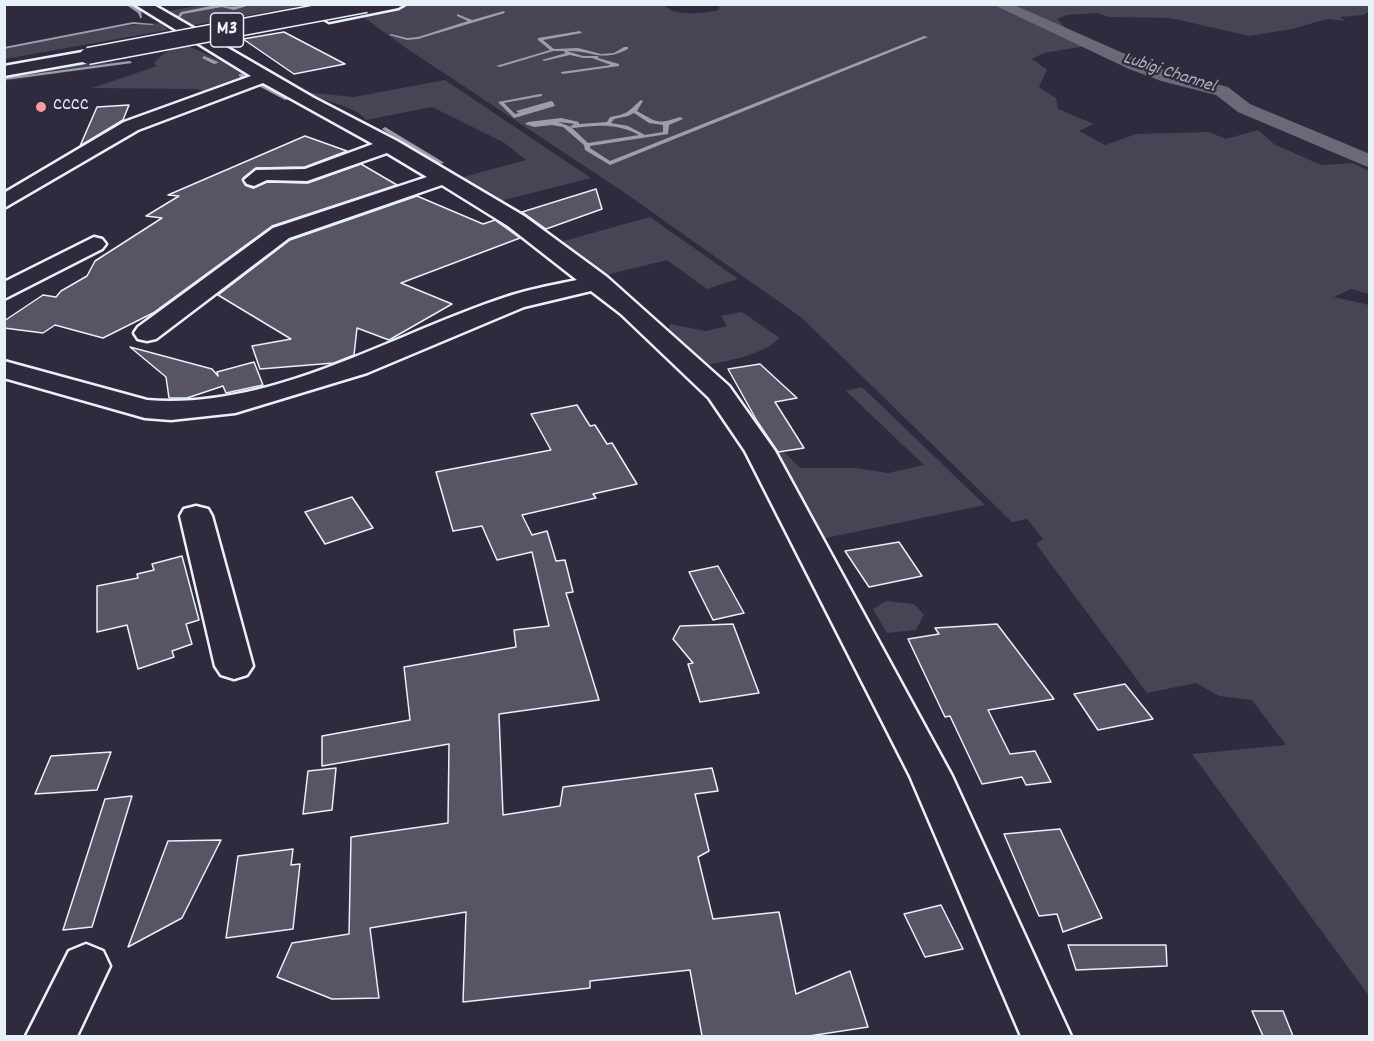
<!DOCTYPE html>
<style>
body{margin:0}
#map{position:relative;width:1374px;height:1041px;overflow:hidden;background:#2f2a3d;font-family:Dekko,sans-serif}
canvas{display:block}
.frame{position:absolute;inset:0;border:6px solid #e8f1f8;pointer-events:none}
</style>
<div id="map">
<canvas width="1374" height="1041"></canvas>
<div class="frame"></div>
</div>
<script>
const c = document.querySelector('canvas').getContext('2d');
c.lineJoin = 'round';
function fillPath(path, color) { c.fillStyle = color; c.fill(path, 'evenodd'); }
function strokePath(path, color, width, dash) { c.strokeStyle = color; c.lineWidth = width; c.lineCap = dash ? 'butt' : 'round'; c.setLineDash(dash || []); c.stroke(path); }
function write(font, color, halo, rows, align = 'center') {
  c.font = font + ' Dekko,sans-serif'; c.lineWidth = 4.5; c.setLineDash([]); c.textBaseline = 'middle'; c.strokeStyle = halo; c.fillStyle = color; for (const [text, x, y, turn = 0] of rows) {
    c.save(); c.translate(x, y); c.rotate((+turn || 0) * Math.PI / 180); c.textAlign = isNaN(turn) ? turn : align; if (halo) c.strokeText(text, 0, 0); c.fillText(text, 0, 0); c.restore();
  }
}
fillPath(new Path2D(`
 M406,4H663C675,18 702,13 719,10V4L1369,5V11L1364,15L1340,17L1345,21L1327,19L1292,29L1249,36L1170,18L1109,17L1097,13L1067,15L1057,19L1070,33L1066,35L1092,45L1044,53L1032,59L1047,70L1039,87L1056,98L1058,109L1094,124L1079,131L1105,145L1136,134L1209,132L1226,139L1258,130L1274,144L1321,165L1353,163L1369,171V294L1351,289L1334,297L1369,305V996L1192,754L1286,745L1252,700L1219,696L1196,683L1147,693L1036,544L1043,539L1027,519L1012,522L802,318L625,193L403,46L358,13Z
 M203,5H307L188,26L162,12Z
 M160,23L168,30L5,59V48L124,26Z
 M188,46L255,76L209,92L195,89L92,88L157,66L154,64C161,52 174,48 188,46Z
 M90,61L102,63L129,61L132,63L5,81V76Z
 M445,80L591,178L496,202L456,179L526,160L503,142L432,107L366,120C355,105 321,101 303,92L354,97Z
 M650,217L738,279L707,289L667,260L606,275L560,242Z
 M742,312L780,338C762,355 727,362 703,365L667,336L670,324L706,331L727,326L721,316Z
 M862,387L985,505L821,539L795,492L801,490L781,480L773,450H782L800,468H856L888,473L924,465L846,391Z
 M886,601L914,604L924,615L916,630L887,633L873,609Z`), '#464455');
fillPath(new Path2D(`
 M125,4H131L141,11L142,18H140L138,13Z
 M221,4H232L225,6C235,8 243,4 253,4L234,10L222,7L183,14L179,19L176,18L181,12Z
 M504,11L505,13L418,39L407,40L389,35L391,34L407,38L418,37L468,21L457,16V14L472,20Z
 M133,22L154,24L152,25L133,24L4,49V47Z
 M580,31L582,33L543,40L554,49L578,48L601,54L614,53L624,47H628V49C601,63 593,50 567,51L583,56H598V58L619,64V66L563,74L561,73V72L611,65L592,58H583L570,55L544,61L542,60L566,53L564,52L565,51H553L500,67L496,66L550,50L538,40V38Z
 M924,36L928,37L610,165L585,150L584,145L563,127L552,125L534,127L525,124L528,122L561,118L579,122V124L607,122L610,117C629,114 628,111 641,100L643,101L637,111C657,122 656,125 680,117L683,119L669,125L668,134L590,146V148L610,161ZM634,113L649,123L663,125V132L645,135L628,126L611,123L614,119L628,116ZM558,122L575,124L570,126L573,128C597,125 617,123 639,135L588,143L571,127Z
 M204,56L218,62V63L214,64L202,58Z
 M130,61L132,63L4,80V78Z
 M239,74H243L248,79L244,80L239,76Z
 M255,81L289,98V99L285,100L253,83V82Z
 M540,94H542V96L504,103L515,114L550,104L519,113L516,111L551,101L553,102L555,106L514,118L498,102Z
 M385,127L443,162L444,163L439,164L383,130L382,129Z`), '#9c9fab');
fillPath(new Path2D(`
 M992,4H1012L1141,61L1173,73L1228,87L1250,104L1370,154V168L1238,112L1216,95L1161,81L1129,69Z`), '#696978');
const building = new Path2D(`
 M284,32L345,64L294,74L243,39Z
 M129,105L123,120L80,146L97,107Z
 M305,136L347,151L305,167L256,168L243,178L245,185L253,188L267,182L308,183L361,164L397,185L272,226L153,313L103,338L55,325L43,333L4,328V321L43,295L56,297L61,291L87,276L95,261L162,218L146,216L179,196L168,195Z
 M596,189L602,209L546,229L522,212Z
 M417,196L483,224L495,220L520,238L401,283L452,304L389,340L357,328L354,355L334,363L260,369L252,346L291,339L218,295L290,240Z
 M130,347L212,369L218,376L217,372L254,362L263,385L226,393L223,386L187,398H169L166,377Z
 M760,364L797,398L775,402L804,448L778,452L757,421L728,369Z
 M577,405L590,426L595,425L607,444L612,443L637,484L593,494L596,498L522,515L532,535L547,531L556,561L565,560L573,592L566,593L599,700L499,714L503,815L560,806L563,787L712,768L718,791L695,794L709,851L698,857L713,919L779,912L796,994L850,971L868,1027L809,1036H702L690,970L590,981V988L463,1002L466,912L370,928L379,998L332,999L277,977L292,943L349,934L351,837L448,823L449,744L322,766V736L410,720L404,667L516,647L514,630L549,626L532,552L497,560L482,526L453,531L436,472L551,450L531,414Z
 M352,497L373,528L325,544L305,512Z
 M899,542L922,576L869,587L845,551Z
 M182,556L199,620L186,624L192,644L172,651L174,657L138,669L127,625L97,632V586L138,578L137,574L154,570L152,564Z
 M718,566L744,613L713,620L689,572Z
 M733,624L759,693L700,702L688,664L693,663L673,639L680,626Z
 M997,624L1054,699L988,710L1010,754L1035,751L1051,782L1026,785L1022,777L982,784L950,716L945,717L908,639L939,634L935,628Z
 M1125,684L1153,719L1098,730L1074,694Z
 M111,752L97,790L35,794L51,756Z
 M336,768L332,810L303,814L308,771Z
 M132,796L92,927L63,930L105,799Z
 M1060,829L1102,918L1063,932L1057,914L1039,916L1004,834Z
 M221,840L182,918L128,947L168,841Z
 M293,849L291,865L300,864L293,929L226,938L238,856Z
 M941,905L963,949L925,957L904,914Z
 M1068,945H1166L1167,966L1076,970Z
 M1252,1011H1283L1293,1036H1263Z`);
fillPath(building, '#575565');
strokePath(building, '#e8f1f8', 1.5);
const minor = new Path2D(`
 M134,4H152L314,98L397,141L524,216L607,277L729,386L775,451L952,776L1071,1036H1021L910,776L745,451L709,398L621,314L591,291L524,307L367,373L235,413L171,420L145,418L4,378V361L147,400C273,410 390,335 506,297C529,289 553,285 577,280L508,226L442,185L289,238L156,339L147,341L138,339L134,333L138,327L273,228L427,177L387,153L307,181L267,180L254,186L247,184L244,180L256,170L305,169L373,144L263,83L138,130L4,208V193L124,122L251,76Z
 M372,4H405L398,8L329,22L321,17L324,14Z
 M94,237L102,239L106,244L102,249L4,299V282Z
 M196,506L208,509L212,516L253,666L247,675L234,679L221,675L215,666L180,516L184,509Z
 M86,944L103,951L110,966L77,1036H26L69,951Z`);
const highway = new Path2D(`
 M88,51L94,52L96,56L94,60L4,76V66Z`);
strokePath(minor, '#e8f1f8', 5);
strokePath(highway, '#e8f1f8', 5);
fillPath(minor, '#2f2a3d');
fillPath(highway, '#2f2a3d');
const highwayBridge = new Path2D(`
 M88,56L366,4`);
strokePath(highwayBridge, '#e8f1f8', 19, []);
strokePath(highwayBridge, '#2f2a3d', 16);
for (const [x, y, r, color] of [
 [41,107,6,"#ff9aa2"]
]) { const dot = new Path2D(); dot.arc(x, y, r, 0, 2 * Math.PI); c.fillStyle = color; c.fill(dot); strokePath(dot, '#2f2a3d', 2); }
write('italic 18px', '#afb4be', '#2f2a3d', [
 ["Lubigi Channel",1169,74,18]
]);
write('18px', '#e8f1f8', '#2f2a3d', [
 ["CCCC",53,107]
], 'left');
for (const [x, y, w] of [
 [227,30,33]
]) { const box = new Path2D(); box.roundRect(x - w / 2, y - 17, w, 34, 4.5); c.fillStyle = '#2f2a3d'; c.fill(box); strokePath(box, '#e8f1f8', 1.5); }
write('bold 20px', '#e8f1f8', null, [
 ["M3",227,30]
]);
</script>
